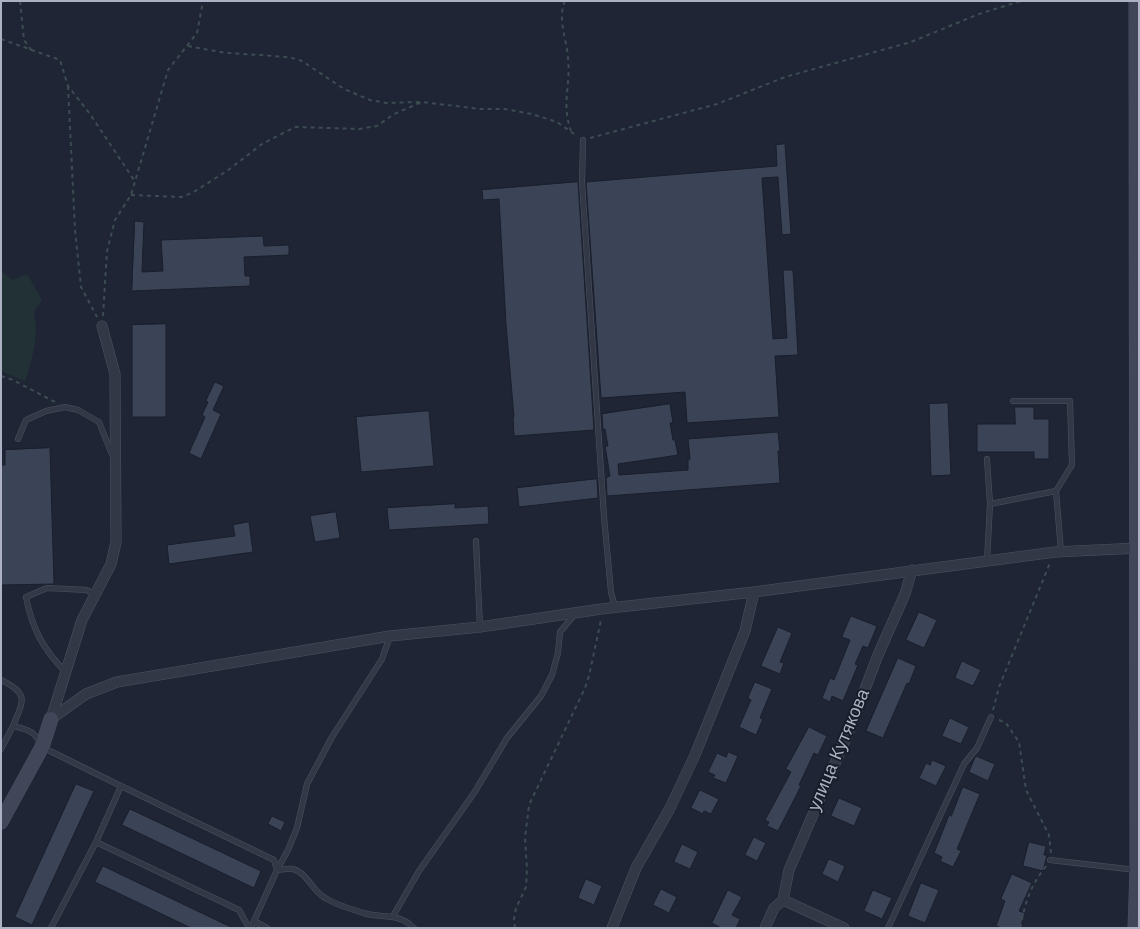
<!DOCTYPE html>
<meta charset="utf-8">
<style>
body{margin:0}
#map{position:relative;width:1140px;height:929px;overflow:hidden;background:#1f2535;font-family:"Work Sans",sans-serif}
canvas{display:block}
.frame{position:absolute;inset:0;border:2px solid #acb2c3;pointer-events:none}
</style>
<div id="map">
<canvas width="1140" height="929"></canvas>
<div class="frame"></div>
</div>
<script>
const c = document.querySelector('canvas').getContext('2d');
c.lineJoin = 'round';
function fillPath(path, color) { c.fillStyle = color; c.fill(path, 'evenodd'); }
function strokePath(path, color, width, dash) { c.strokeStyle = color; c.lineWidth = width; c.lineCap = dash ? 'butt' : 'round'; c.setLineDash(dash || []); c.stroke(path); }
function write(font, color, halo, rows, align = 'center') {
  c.font = font + ' "Work Sans",sans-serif'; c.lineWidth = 4; c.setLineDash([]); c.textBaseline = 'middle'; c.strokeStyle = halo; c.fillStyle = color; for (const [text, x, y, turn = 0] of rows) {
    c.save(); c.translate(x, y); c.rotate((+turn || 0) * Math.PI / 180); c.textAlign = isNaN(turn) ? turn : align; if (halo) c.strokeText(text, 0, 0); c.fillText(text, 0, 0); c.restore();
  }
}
fillPath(new Path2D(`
 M1,271L13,280L27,274L42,300L34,312C39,335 33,358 25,381L3,372L1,369Z`), '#213136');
const building = new Path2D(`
 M785,144L791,234L782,235L778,177L762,178L773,339L787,338L783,270H793L798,355L775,356L779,417L687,423L685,392L601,398L586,182L777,166L776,145Z
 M578,182L594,430L514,436L513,417H514L506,324L499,199L483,200L482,190Z
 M135,221L144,222L142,272L163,271L161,240L263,236L264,246L289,245V255L244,257L245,276H250V286L132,291Z
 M166,324V417H132V325Z
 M215,382L224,386L213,410L221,414L201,459L189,453L205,417L202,415L208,402L206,401Z
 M948,403L951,475L931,476L929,404Z
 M670,404L673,423H670L673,440H675L678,455L618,464L619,475L688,470V460L690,459L688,439L778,432L780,451H778L780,483L607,496L606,478L610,476L605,446H608L605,429L603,430L602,414Z
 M1015,407H1034V419H1049V459H1034V452H977V424H1015Z
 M429,411L434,466L361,472L356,417Z
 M50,448L54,584L1,585V465H5V450Z
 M597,479L598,498L519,507L517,488Z
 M455,504V508L488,506L489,524L389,530L387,508Z
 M336,512L340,538L315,542L310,516Z
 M249,522L253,552L169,564L167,545L235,536L233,525Z
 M919,612L937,620L924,648L906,640Z
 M851,616L877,626L868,648L863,646L855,664L858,665L843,701L832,696L830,702L822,698L830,678L834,680L850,640L842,637Z
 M778,627L792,633L780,662L784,663L780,674L761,666Z
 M898,658L916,666L909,684L907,683L883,738L866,731Z
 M962,661L981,670L973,686L955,678Z
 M755,682L772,689L760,718L763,719L756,735L739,727L751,700L748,698Z
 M950,718L969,727L961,744L942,736Z
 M809,727L827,736L818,755L814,753L799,785L801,786L778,831L767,826L769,822L765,820L791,772L786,769Z
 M728,752L738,756L726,783L713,778L715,775L708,772L717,753L726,757Z
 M976,756L995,764L988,781L969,772Z
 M932,760L946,766L936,786L919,778L926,763L930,765Z
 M76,784L94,791L32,925L15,917Z
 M963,787L980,794L957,849L961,851L953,867L940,861L942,857L934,853L949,815L951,816Z
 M700,790L719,799L711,814L704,811L703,814L691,808Z
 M839,798L862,808L854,826L831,816Z
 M130,809L261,871L254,888L122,825Z
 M272,816L285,822L281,831L268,824Z
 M754,837L766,843L757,861L745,855Z
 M1029,842L1046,846L1044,855H1047L1043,871L1023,866Z
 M682,844L698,852L690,869L674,862Z
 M829,859L845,866L838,882L822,874Z
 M103,866L233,928H191L95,882Z
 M1012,874L1032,883L1019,911L1025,913L1020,928H1002L996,926L1005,901L1001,899Z
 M586,879L602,886L594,905L578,898Z
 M921,883L939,890L925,923L908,916Z
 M661,889L677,897L669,913L653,905Z
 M728,890L742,897L732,915L740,919L736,928H721L712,923Z
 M873,890L892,898L882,919L864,911Z`);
fillPath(building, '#3b4356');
strokePath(building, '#1a1f2c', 1);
const lane = new Path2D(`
 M583,140L582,182L604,517L611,592L615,607
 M1013,401H1070L1072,465L1056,491L1061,551
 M18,439L26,420L46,411L65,407L78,410L99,422L113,457
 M990,504L1056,491
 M476,541L480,627
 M987,561L990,504L987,459
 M67,673C44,651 32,629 26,597L47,588L87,590L95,595
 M1,680C30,694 23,701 13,726C29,730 35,731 42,747L121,786L96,842L51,928
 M1,749L13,726
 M121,786L274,860L277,870L254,921
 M96,842L239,910L249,928
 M1050,860L1136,870
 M277,870L288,850L297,828L307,784L332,737L382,659L390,636
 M277,870C282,870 288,868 293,869C308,873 313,893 327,899C339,906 353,910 367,914C385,918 399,913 414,928
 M393,916L419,871L474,793L507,738L541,696L552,675L558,653L560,632L575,614
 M251,928L254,921L267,928
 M888,928L964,764L977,748L991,717`);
const street = new Path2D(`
 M51,719L86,694L117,682L390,636L480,627L601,609L754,592L1055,552L1139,548
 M51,719L82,620L111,564L116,542L115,374L102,326
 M783,900L844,928
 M612,928L636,868L669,810L695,755L745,631L754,592
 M765,928L774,908L783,900L789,870L849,731L878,655L905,594L912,570`);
const secondary = new Path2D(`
 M1,822L42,747L51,719
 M1135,928L1137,870L1136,1`);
strokePath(lane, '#4d5261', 6);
strokePath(street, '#4d5261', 11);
strokePath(secondary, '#4d5261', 15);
strokePath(new Path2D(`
 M20,1L24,40L32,51
 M565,1C557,20 567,39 568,58C571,86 561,103 571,131
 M1,39L60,60L68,86L90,114L134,180
 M188,46L226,53L289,57L302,61L344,89L370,100L386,103L420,102
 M68,86L75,230L81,287L97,317
 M590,138L717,104L785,77L911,42L979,14L1021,1
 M131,195L181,197L192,193L227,171L262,144L295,127L359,129L377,126L394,114L422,102L480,109H504L532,114L557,122L577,136
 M103,316L107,251L115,220L131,195L168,70L197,33L203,1
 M1,376L13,380L55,402
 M993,710L999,687L1050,563
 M999,720L1006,723L1019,742L1026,790L1049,835L1051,853
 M515,928L514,919L516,908L526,887L527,869L525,838L529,805L585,688L589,676L601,620
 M1020,928C1026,901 1029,888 1046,866`), '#3c4c51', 2, [4, 4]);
strokePath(lane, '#333846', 5);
strokePath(street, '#333846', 10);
strokePath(secondary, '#414659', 14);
write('18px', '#acb2c3', '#181d2a', [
 ["улица Кутякова",839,750,-67]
]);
</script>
